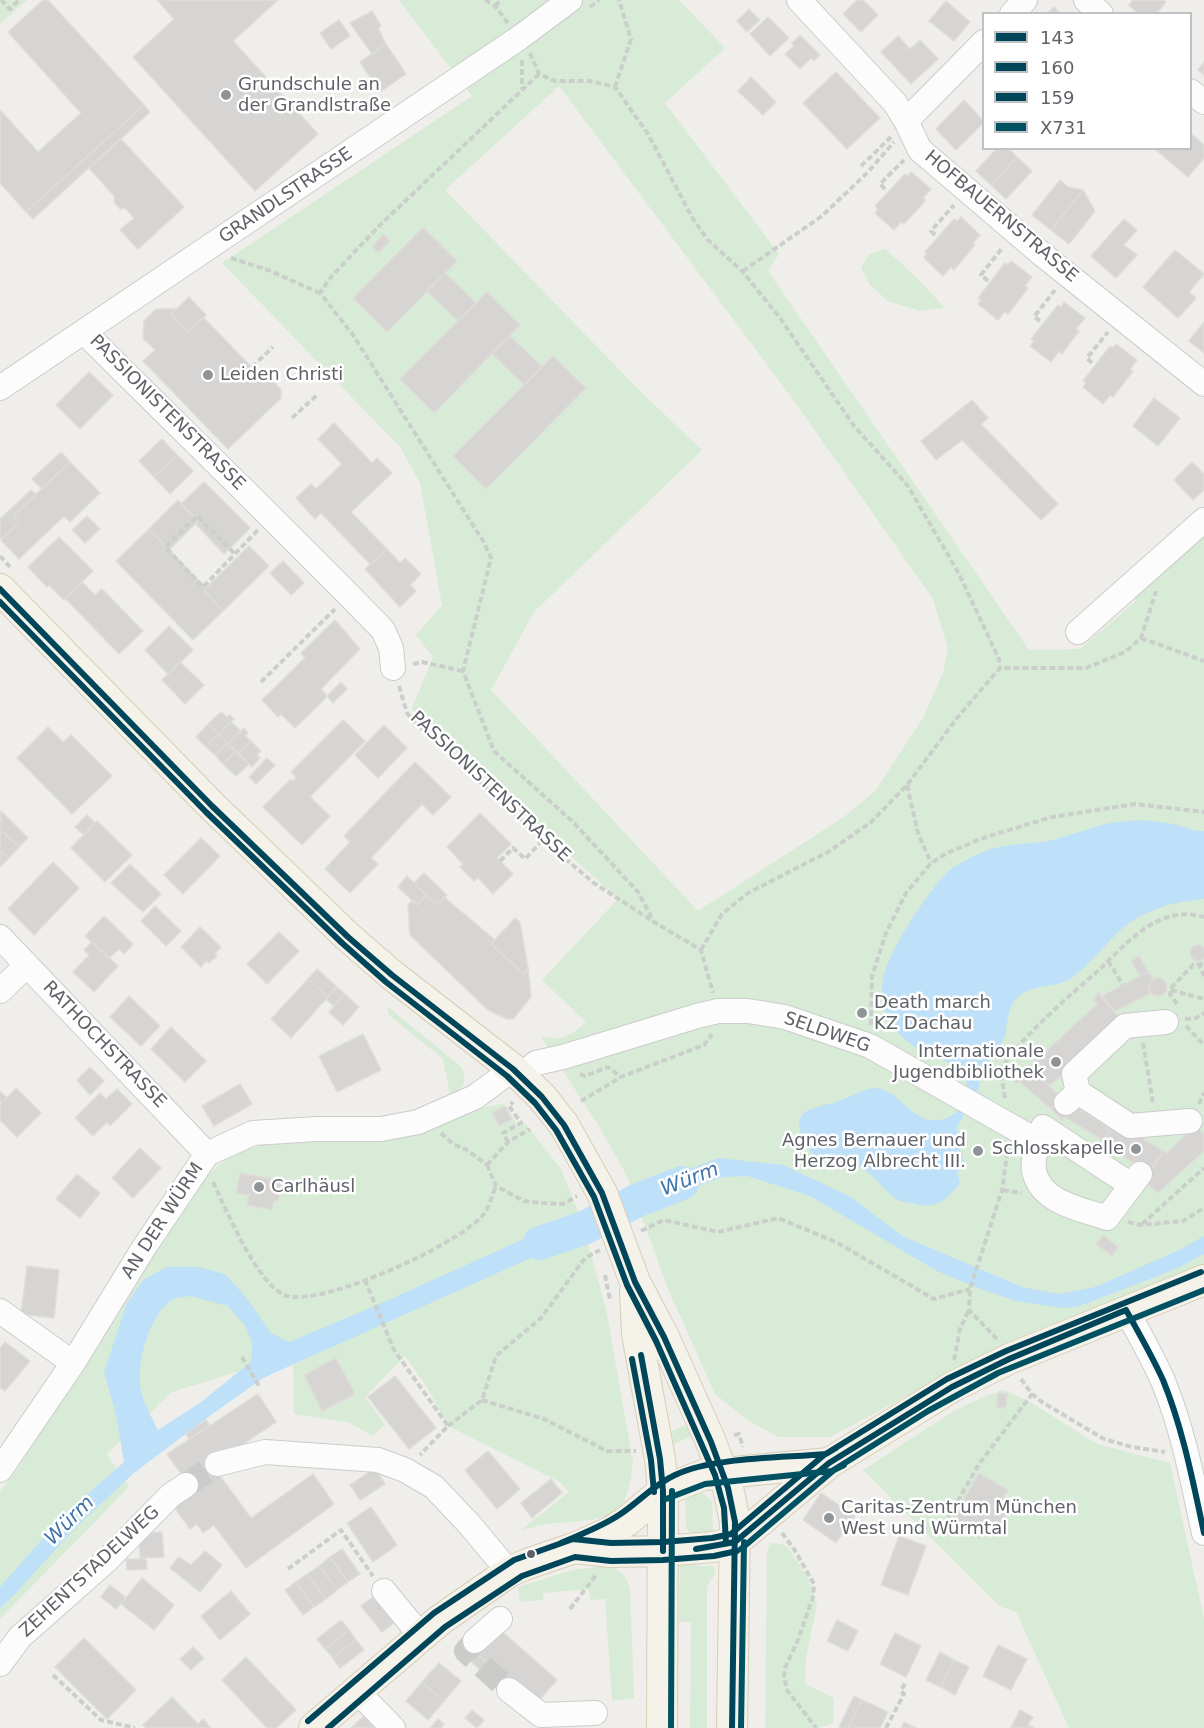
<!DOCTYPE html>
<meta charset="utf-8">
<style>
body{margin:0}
#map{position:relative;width:1204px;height:1728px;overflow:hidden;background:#efeeea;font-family:"DejaVu Sans",sans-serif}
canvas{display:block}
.legend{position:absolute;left:982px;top:12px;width:210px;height:138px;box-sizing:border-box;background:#fff;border:2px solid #bfc1c3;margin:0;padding:8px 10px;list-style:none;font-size:18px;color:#5f6368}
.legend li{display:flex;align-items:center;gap:12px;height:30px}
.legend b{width:30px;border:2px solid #bfc1c3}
</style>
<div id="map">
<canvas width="1204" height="1728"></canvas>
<ul class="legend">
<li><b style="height:8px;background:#00465a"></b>143</li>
<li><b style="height:8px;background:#00465a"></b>160</li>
<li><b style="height:8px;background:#00465a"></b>159</li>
<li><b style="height:8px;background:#005262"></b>X731</li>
</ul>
</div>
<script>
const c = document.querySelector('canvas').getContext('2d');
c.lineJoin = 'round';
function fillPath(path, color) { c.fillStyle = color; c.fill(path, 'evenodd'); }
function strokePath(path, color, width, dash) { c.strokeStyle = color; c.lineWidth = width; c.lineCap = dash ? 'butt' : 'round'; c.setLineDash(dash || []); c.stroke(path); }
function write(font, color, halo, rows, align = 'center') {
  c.font = font + ' "DejaVu Sans",sans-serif'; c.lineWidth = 5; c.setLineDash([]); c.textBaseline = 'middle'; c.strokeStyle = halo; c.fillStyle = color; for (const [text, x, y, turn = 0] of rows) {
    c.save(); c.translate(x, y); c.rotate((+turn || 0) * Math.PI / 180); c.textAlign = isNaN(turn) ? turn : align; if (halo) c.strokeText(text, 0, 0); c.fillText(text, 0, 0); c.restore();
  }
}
fillPath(new Path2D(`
 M0,0H27L0,24Z
 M399,0H679L725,48L665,103L779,254L768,271L1029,650L1080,649L1135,602L1143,562L1204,509V1265L1010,1341L830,1437H778L749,1421L715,1394L668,1289L627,1176L599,1126L540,1036C562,1042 570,1036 586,1022L542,980L618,899L417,716L412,708L433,657L416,635L442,605L420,483L400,447L222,263L472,96ZM559,86L792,398L933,599L948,648L943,673L923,718L875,791L844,817L698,911L491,690L534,612L702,450L641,392L445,190Z
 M885,249L914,275L945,308L920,311L888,301L869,284L861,267L870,254Z
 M387,1006L460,1066C469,1078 464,1090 450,1095L443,1059L389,1015Z
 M502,1104L506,1106L518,1127L525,1123L561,1169L579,1214L575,1217L581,1237L586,1235L606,1309L633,1462C631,1478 629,1503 613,1513C596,1523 562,1521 543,1525C535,1526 527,1529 520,1531L569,1492L560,1482L448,1426L425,1384L405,1356L365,1397L385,1424L373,1436L350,1423L294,1414L293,1365L353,1336L172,1392L107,1454L129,1487L0,1619V1491L16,1471L58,1402L190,1197C213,1165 230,1153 268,1143L433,1128L485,1107Z
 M1003,1390L1027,1400L1097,1444L1170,1463L1204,1619V1728H1069L1016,1612L999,1606L863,1470L952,1412L981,1398Z
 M688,1424L696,1435L673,1444L672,1431Z
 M702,1492L712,1501L713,1532L693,1537L686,1528L685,1499L689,1495Z
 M771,1543L783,1544L789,1549L808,1578L817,1605L806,1658L805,1684L834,1698L833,1723L819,1728H765L767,1555L768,1547Z
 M680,1565L713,1566L716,1573L707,1586V1728H690L691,1622H679Z
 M606,1566C620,1568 626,1575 630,1589L634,1698L612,1701L605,1599L590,1600L589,1589L543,1593V1600L520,1602L518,1587L572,1570Z`), '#d8ebd6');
fillPath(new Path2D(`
 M1142,820L1174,824L1196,831H1204V899C1176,901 1144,910 1123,928C1106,943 1091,963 1073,977C1057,989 1033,983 1018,997C1007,1007 1008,1022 1005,1035C1004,1040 1001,1043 1000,1048L980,1072L979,1088L958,1125L956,1137L965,1166L957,1172L960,1183C945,1202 936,1210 911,1203C907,1202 901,1202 898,1200C885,1193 876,1177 864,1170C842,1156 810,1170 801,1134C800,1128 797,1123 801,1117C807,1107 823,1106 833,1103C846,1100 865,1087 875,1088C903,1090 912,1130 947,1118C957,1114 964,1104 966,1094C974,1066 936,1058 919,1049C897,1037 881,1015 882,991C882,970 894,949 904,932C914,915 936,882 950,870C962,861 980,852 995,848C1012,843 1031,844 1049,841C1069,836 1089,828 1110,823C1120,821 1131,821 1142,820Z
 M718,1158L783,1165L851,1197L902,1236L1022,1287L1060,1294L1095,1287L1177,1251L1204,1236V1254L1176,1269L1077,1307L1062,1308L1016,1301L978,1288L937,1271L810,1196L747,1176L723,1177L641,1206L634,1191Z
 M579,1214L587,1233L263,1378L211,1415L134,1473L76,1527L14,1595L0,1608V1587L63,1516L124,1462L116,1415L104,1372L127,1303L143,1280L167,1267H198L225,1274L245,1296L271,1333L289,1342L384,1302ZM190,1296L228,1306L246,1327L252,1343L251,1362L201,1402L158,1430C152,1418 144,1404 141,1391C135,1365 150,1309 176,1298C180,1297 186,1297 190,1296Z`), '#bfe0f9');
strokePath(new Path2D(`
 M540,1243L584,1228L638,1200L682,1183`), '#bfe0f9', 34);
const building = new Path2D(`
 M43,0H48L144,105L26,212L0,183V110L38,152L81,113L8,32Z
 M157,0H278L233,41L318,134L255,191L133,57L174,19Z
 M857,0H863L878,15L861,32L843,14Z
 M1133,0H1163L1166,2L1156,14H1138L1129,5Z
 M946,1L970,22L954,41L929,21Z
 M1054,7L1061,14H1047Z
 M749,9L760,20L747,32L737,21Z
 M372,11L381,26L378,28L386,44L372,54L350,23Z
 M768,17L789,38L770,56L750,34Z
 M339,20L350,36L331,49L320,33Z
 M800,35L820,55L814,61L811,58L800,69L785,54L794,46L792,43Z
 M898,36L910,49L920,40L938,59L911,84L881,52Z
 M386,44L406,74L380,92L360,62Z
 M1204,62V75L1198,70Z
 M836,72L880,118L847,149L803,103Z
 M751,77L776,102L763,115L738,91Z
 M964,100L984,122L956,150L936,129Z
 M144,105L150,112L33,219L26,212Z
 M1190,133L1204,145V158L1188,177L1155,149L1190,148Z
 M121,139L184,207L138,249L120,230L134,218L125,208L120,209L114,202L115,197L89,168Z
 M997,148H1008L1017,157L991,185L976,171Z
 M1017,157L1032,171L1006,199L991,185Z
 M911,172L931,189L923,198L926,200L904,224L901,222L894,230L875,213L878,209L875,206L905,174L908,176Z
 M1060,180L1068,187L1083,190L1051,230L1032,215Z
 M1083,190L1095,211L1069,244L1051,230Z
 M961,217L980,235L973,243L975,245L954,270L951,267L943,276L924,258L927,254L925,252L954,219L957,221Z
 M1124,219L1137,230L1124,245L1137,255L1116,278L1091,256Z
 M423,227L457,261L387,332L353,298Z
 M384,234L390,241L378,253L372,246Z
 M1175,250L1204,274L1189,292L1196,298L1178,318L1143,287Z
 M1011,261L1032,277L1025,286L1028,288L1008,314L1005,311L998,320L978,304L981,300L978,298L1005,263L1008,265Z
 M445,273L476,303L458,321L427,291Z
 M487,292L520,325L434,413L400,379Z
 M189,297L206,315L188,332L171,314Z
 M1064,302L1085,318L1076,329L1079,331L1062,354L1059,351L1051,362L1030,346L1034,342L1031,339L1058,305L1061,307Z
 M156,309H176L171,314L188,332L203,317L266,382H274L281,390V398L228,449L143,361L155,350L143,338L144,321Z
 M1204,322V353L1189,341Z
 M510,336L542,367L524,385L492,354Z
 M1116,344L1137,360L1130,369L1133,371L1113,397L1110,395L1103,404L1083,387L1086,383L1083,381L1110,346L1113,348Z
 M553,356L586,388L486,489L453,456Z
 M89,372L113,395L80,429L56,405Z
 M1154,398L1180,418L1158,446L1133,426Z
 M972,400L988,418L981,424L1058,504L1041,520L962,440L936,460L921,441Z
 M334,423L372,463L377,458L392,473L351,512L387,549L370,564L321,513L315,519L296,498L311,484L316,489L342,464L318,439Z
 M162,439L177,455L154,477L139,461Z
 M61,452L70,462L42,489L32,479Z
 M177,455L193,471L170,494L154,477Z
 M70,462L100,493L70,522L64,516L19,559L1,540L19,523L13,516Z
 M1192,462L1204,474V490L1193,500L1174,480Z
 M204,482L250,528L224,554L196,524L198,521L181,504Z
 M31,490L36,495L13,516L19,523L2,539L0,537V519Z
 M178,500L198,521L169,550L149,529Z
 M87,516L100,529L85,543L72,530Z
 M149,529L206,588L204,590L223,611L193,640L116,561Z
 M59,537L93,571L64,600L49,585L47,587L28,567Z
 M249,546L269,566L223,611L204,590Z
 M387,549L400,563L405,558L421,574L410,585L416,591L400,607L365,569Z
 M283,561L304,583L291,595L270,573Z
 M82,582L95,595L102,589L143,631L119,654L65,598Z
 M335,620L360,649L321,689L326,695L325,699L295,728L281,714L278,717L262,700L305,658L301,653Z
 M169,626L193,650L168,674L145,650Z
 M180,662L204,685L185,704L162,680Z
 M341,682L347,689L333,703L327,696Z
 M221,712L227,717L230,715L234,719L219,734L208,724Z
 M343,720L365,741L310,797L330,816L302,845L263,807L291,779L293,781L296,777L291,772Z
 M231,722L241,731L228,744L219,734Z
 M208,724L219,734L206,747L196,737Z
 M384,725L407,748L378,778L355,755Z
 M48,727L63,742L71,735L112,776L72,814L17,758Z
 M244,728L248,733L245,736L251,741L238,754L228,744Z
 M219,734L227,743L215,755L206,747Z
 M251,741L261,751L257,755L260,758L252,767L238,754Z
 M227,743L236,751L223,764L215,755Z
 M236,751L249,764L236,776L223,764Z
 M267,758L275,765L256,784L249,777Z
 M415,762L451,797L433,815L422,804L371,858L378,864L350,893L325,869L350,842L344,836Z
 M1,811L28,838L19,847L0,829Z
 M480,813L511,844L497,858L513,874L493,894L478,878L474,881L460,867L463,864L447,847Z
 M87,815L95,823L84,835L75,827Z
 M97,821L132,855L105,882L71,848Z
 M0,829L19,847L9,858L0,850Z
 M201,838L220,856L183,894L164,875Z
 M0,850L9,858L0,867Z
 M53,862L79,888L34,935L8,909Z
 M130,864L161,894L143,912L111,883Z
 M424,873L447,895L437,905L414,883Z
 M407,876L426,895L417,905L398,887Z
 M426,895L437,905L444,897L495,940L491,944L524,974L528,968L531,997L513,1019H507L488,1010L410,935L408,905L413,900L417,905Z
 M155,906L181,931L166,946L141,921Z
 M104,916L133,944L124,954L119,949L109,958L85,936Z
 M515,918L520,922L528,968L524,974L491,944Z
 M200,927L221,947L215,954L217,956L209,963L206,961L201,967L181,947Z
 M279,932L299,951L267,984L247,964Z
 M92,942L118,966L94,992L73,972L89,955L84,950Z
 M1190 953a8 8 0 1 1 16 0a8 8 0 1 1-16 0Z
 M1139,956L1148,972L1140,976L1131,961Z
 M317,969L337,987L328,997L308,979Z
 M1148,972L1154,980L1150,981L1149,988L1151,993L1115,1011L1102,996Z
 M1149 987a9 9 0 1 1 18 0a9 9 0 1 1-18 0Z
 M308,979L328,997L291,1038L271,1019Z
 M337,987L345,994L334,1006L326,999Z
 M1098,992L1121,1020L1050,1086L1029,1067L1097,1004L1094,1001Z
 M345,994L359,1007L343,1025L329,1012Z
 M129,996L160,1026L141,1046L110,1017Z
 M171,1027L206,1061L185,1082L151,1049Z
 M363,1034L381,1070L337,1092L319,1056Z
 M90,1067L104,1081L90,1095L77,1080Z
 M1029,1067L1062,1098L1051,1109L1020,1082L1015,1083L1012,1078L1013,1073L1018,1071L1022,1075Z
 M240,1084L252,1104L214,1126L202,1106Z
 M16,1088L41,1113L17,1137L0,1120V1105Z
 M117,1089L132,1104L110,1126L107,1122L93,1136L75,1118L100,1093L106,1099Z
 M0,1091L7,1098L0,1105Z
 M1061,1098L1072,1109L1062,1120L1051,1109Z
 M1073,1105L1111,1129L1106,1137L1107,1143L1065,1117L1072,1109Z
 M505,1106L512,1119L499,1126L492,1113Z
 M1122,1125L1163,1151L1149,1173L1108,1147L1106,1137L1112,1128Z
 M1196,1125L1204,1134V1151L1158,1193L1141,1179L1149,1173L1163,1151L1167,1153Z
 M140,1148L161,1168L133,1198L112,1178Z
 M240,1173L282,1181L278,1201H274L272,1210L247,1205L249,1195L236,1193Z
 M77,1174L100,1193L80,1218L56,1199Z
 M1103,1235L1118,1247L1112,1256L1096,1244Z
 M27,1266L59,1270L54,1318L21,1314Z
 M5,1342L30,1361L5,1391L0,1387V1348Z
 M336,1358L355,1394L322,1411L304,1375Z
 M395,1376L436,1428L409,1449L368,1397Z
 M998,1393L1007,1394L1006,1408L996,1407Z
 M258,1394L276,1422L233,1451L231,1448L185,1479L167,1454Z
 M206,1420L209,1425L189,1439L186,1434Z
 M488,1451L520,1489L497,1509L465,1470Z
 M210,1461L217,1472L192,1489L185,1479Z
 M375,1468L385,1484L360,1500L350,1485Z
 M217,1472L251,1518L313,1474L334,1504L246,1568L214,1525L203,1533L197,1524L190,1529L172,1504Z
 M979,1473L1008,1490L999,1505L1008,1511L998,1528L989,1522L980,1538L951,1521Z
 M551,1479L562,1493L532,1518L521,1503Z
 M821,1493L855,1516L836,1543L803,1520Z
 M371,1507L397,1545L373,1562L347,1523Z
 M162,1532L164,1557L140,1558L139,1534Z
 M899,1536L926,1546L908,1595L881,1585Z
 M342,1549L360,1574L348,1582L330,1557Z
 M205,1551L222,1565L200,1592L170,1568L179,1557L191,1565Z
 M330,1557L348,1582L337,1590L319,1566Z
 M126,1559H146L147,1569L127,1570Z
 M319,1566L337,1590L326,1599L307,1574Z
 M307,1574L326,1599L314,1607L296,1582Z
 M142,1578L174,1605L154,1630L121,1604Z
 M296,1582L314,1607L303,1615L285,1590Z
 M110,1585L126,1598L116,1609L101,1597Z
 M231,1591L250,1614L220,1640L201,1616Z
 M373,1597L394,1623L382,1632L361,1606Z
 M341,1620L349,1630L325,1649L317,1639Z
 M837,1620L858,1631L848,1651L827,1641Z
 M498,1628L557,1680L535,1705L476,1653Z
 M349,1630L356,1640L333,1658L325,1649Z
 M895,1633L921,1646L906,1677L880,1664Z
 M471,1637L482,1646L476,1653L513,1686L506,1693L459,1651Z
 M84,1638L136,1690L107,1719L55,1667Z
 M356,1640L364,1650L340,1668L333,1658Z
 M998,1645L1027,1659L1011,1690L983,1676Z
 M193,1647L204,1658L191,1670L180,1659Z
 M940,1652L954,1660L941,1687L926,1680Z
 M246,1657L296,1710L276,1728H267L222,1680Z
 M954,1660L969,1667L955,1695L941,1687Z
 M439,1663L461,1681L444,1701L422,1682Z
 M422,1682L444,1701L428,1720L406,1701Z
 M854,1696L862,1700L848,1728H841L839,1727Z
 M172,1697L198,1724L203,1719L211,1728H146L143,1725Z
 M862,1700L888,1712L880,1728H848Z
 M472,1710L484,1720L477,1728L465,1718Z
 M1020,1710L1033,1717L1028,1725L1034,1728H1011Z
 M364,1716L374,1728H351Z
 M438,1719L444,1724L441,1728H430Z
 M904,1722L916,1728H901Z`);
fillPath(building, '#d6d5d3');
strokePath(building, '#deddd9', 1.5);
strokePath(new Path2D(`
 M186,1485L217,1464
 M475,1641L466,1651L509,1690`), '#cbcbca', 24, [24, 12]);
const minor = new Path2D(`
 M799,0L895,103L906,121L920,150L1043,255L1204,384
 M1086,0L1101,14
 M1012,14L1025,0
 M1190,91L1204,102
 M906,121L984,42
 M84,332C184,432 285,529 383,630L391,648L393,668
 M0,388L519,38L570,0
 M1078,632L1204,520
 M0,937L207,1154
 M0,991L27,965
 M521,1075L536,1063L563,1057L697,1016L718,1011H748L785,1017L870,1046L1032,1138C1038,1148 1032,1160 1034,1171C1041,1203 1081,1209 1107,1218L1140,1174
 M1078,1092L1074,1074L1125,1026L1166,1022
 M1066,1103L1078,1092L1130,1126L1190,1121
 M1043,1127L1131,1185
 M1126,1310C1139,1333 1152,1356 1163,1381C1183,1429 1193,1482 1204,1533
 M0,1311L73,1363
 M217,1464L265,1452L378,1460L405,1470L434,1487L470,1525L509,1572
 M0,1470L73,1363L143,1249L207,1154L253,1133L317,1129H381L418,1122L475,1097L513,1069
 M384,1591L421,1636
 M475,1641L500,1619
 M0,1664L20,1637L106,1561L171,1495L186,1485
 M509,1690L541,1715L595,1713
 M357,1691L393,1728`);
const major = new Path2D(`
 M0,589L212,806L348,937L392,975L513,1069L542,1097L564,1125L602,1193L635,1282L664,1337L711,1442L728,1488L735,1522L732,1728
 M635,1291L637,1334L660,1459L663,1491L662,1728
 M574,1548L611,1552L663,1551L713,1547L735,1542L829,1463L952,1387L1009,1359L1204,1280
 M314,1728L440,1620L509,1572L527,1564L574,1548L610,1532L627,1521L663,1491L703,1475L829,1463`);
strokePath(minor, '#cbcccc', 26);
strokePath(major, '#d7ceb8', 32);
strokePath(new Path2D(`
 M1,0L10,9L19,0
 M485,0L495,6L508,23
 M495,6L501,0
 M590,7L599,0
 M530,53L539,74L555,81H590L615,87L648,134L693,219L708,240L742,271L780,318L854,426L908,486L959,574L999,659L1000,668
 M522,60V89
 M539,74L381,224L331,277L320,293L353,335L483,541L491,558L463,671L494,751L573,822L638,892L654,922
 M615,87L631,39L619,0
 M861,166L891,137
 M885,189L880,184L904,160
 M935,235L931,231L954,205
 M231,258L268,270L320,293
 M743,271L822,216L868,172L894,142
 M988,281L981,275L1003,247
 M1040,321L1034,317L1055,290
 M1092,363L1087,358L1108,332
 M252,367L273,347
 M292,418L318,394
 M234,553L197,516L165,547L203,587L258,530
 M0,556L10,567
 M1141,638L1204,661
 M413,664L422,662L463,671
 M261,682L335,609
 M399,686L407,713L414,721L543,840L594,883L654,922L701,950L713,993
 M907,785L918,833L931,863
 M500,861L513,848L525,859L543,840
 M701,950L722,914L748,893L828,852L870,823L907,785L957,718L1000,668H1086L1125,652L1141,638L1156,591
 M1108,961L1123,985
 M1198,963L1204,976
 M1171,990L1204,999
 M1177,1004L1170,994L1172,987L1193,965L1204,964
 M1185,1019L1196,1018L1204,1013
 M871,1025L872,976L886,933L906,893L931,863L947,853L983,838L1052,817L1135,804L1204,812
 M1186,1026L1204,1045
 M1143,1043L1153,1103
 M580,1074L585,1076L608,1067L621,1077
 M1005,1098L1001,1072L1004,1064C1028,1031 1068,997 1099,970C1119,951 1141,925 1168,917C1180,913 1192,914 1204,917
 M581,1101L621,1077L704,1045L712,1034
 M1199,1104L1204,1093
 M441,1133L453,1144L467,1150L487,1165
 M508,1142L503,1133L521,1123L509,1106L513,1102
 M487,1165L496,1186L524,1201L540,1203L563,1204L577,1196
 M487,1165L508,1142L530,1129
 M213,1182C226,1209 258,1287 287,1296C324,1306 458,1245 483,1215C489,1208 492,1195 496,1186
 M1003,1190L1022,1193
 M1128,1222L1141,1225L1183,1221L1204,1208
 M1142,1224L1204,1168
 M641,1231L664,1220L718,1232L778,1218L836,1242L934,1299L970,1289
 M605,1275L610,1300
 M365,1280L394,1350L448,1426L420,1455
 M997,1339L969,1310L970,1289L1002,1190L1008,1147
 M242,1357L259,1386
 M954,1360L960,1329L969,1310
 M1021,1379L1032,1394L1042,1402L1104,1439L1132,1447L1165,1452
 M482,1400L544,1419L607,1451H636
 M448,1426L482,1400L496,1356L541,1318L585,1258L600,1250
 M734,1435L739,1434L743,1447
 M944,1525L979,1464L1032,1394
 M782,1533L794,1549L814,1584L813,1597L798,1640L785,1668L784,1675L787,1690L816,1728
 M288,1569L341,1530L373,1576
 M570,1609L597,1574
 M53,1675L101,1720L135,1728
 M886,1728L904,1694L901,1691L905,1683`), '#cacfcc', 4, [6, 3]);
strokePath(minor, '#fdfcfc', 24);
strokePath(major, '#f4f2e9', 30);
strokePath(new Path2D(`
 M0,589L212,806L348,937L392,975L513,1069L542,1097L564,1125L602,1193L635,1282L664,1337L711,1442L728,1488L735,1522L732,1728
 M1126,1310C1139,1333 1152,1356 1163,1380C1183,1429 1193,1482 1204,1533
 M641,1355L660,1459L663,1491V1551
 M696,1549L735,1542L829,1463L952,1387L1009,1359L1126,1310`), '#00465a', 6);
strokePath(new Path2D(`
 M0,602L206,812L342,943L386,982L507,1076L535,1103L556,1130L594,1197L627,1285L656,1341L715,1475L724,1508L726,1543
 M632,1359L651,1460L654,1492
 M328,1728L445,1627L522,1576L575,1557L611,1561L663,1560L714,1556L737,1551`), '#00465a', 6);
strokePath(new Path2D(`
 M561,1543C581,1534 601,1527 619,1515C639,1502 653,1485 675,1475C713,1457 783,1458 826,1454L836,1448
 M308,1721L434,1613L514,1560L573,1539L611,1543L663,1542L712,1538L731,1534L824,1455L947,1379L1006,1351L1201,1272`), '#00465a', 6);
strokePath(new Path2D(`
 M666,1499L705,1484L832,1471L928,1411L998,1373L1204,1290
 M741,1549L834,1470L844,1465
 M671,1728L672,1491
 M741,1728L744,1542`), '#005262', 6);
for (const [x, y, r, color] of [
 [226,95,6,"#919496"],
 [208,375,6,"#919496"],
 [862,1013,6,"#919496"],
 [1056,1062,6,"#919496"],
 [1136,1149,6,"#919496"],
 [978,1151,6,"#919496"],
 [259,1187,6,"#919496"],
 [829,1518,6,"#919496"],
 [531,1554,5,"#5f6368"]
]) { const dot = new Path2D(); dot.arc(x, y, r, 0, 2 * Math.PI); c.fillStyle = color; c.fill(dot); strokePath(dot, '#fff', 2); }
write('18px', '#5f6368', '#fff', [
 ["Grundschule an",238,85],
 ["der Grandlstraße",238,106],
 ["Leiden Christi",220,375],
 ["Death march",874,1003],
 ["KZ Dachau",874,1024],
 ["Internationale",1044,1052,"right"],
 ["Jugendbibliothek",1044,1073,"right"],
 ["Agnes Bernauer und",966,1141,"right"],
 ["Herzog Albrecht III.",966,1162,"right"],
 ["Schlosskapelle",1124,1149,"right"],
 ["Carlhäusl",271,1187],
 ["Caritas-Zentrum München",841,1508],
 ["West und Würmtal",841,1529]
], 'left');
write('18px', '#5f6368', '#fff', [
 ["GRANDLSTRASSE",286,196,-34],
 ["HOFBAUERNSTRASSE",1001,217,40],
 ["PASSIONISTENSTRASSE",167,413,45],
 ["PASSIONISTENSTRASSE",490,787,43],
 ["SELDWEG",827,1033,19],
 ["RATHOCHSTRASSE",104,1045,46],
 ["AN DER WÜRM",163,1221,-57],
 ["ZEHENTSTADELWEG",90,1572,-43]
]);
write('italic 20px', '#4174aa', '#fff', [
 ["Würm",690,1180,-21],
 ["Würm",70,1521,-45]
]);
</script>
